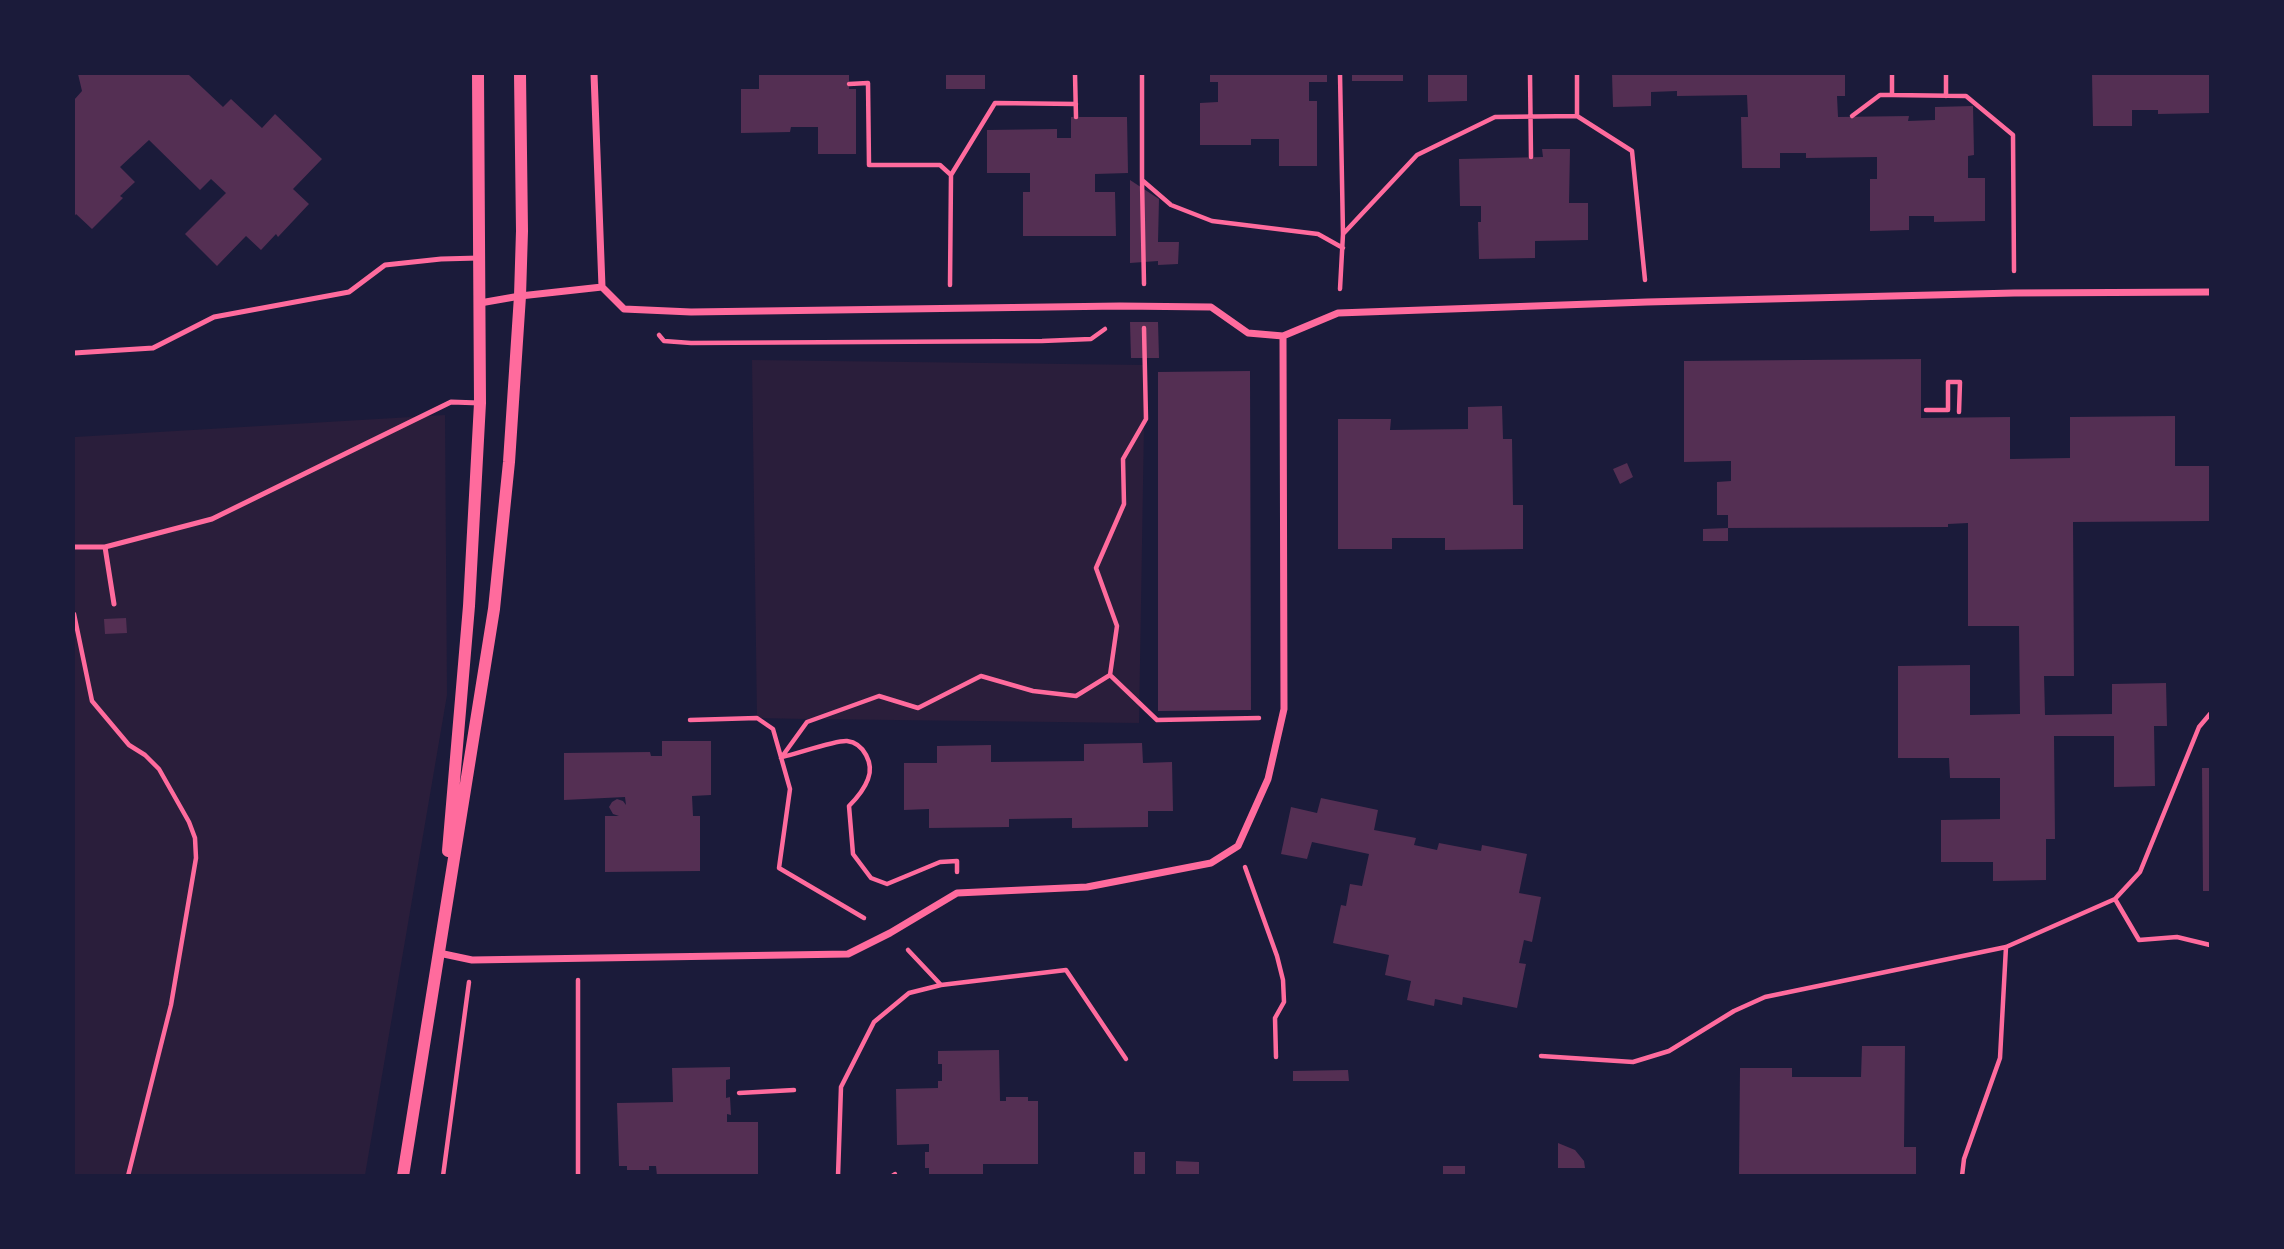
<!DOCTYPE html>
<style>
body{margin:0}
#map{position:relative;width:2284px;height:1249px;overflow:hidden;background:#1b1b3a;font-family:Literata,serif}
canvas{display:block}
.frame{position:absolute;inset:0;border:75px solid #1b1b3a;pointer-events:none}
</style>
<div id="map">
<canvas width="2284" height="1249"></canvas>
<div class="frame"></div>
</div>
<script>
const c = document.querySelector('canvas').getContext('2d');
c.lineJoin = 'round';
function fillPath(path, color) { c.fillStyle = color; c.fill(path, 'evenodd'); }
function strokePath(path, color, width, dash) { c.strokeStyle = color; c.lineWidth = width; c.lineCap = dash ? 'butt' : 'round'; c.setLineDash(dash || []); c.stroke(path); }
fillPath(new Path2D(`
 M752,360L1145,365L1139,723L813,719L807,722L806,719L757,718Z
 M445,415L447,695L365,1175H74V436L75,437Z`), '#2a1e3b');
fillPath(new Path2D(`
 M78,74H191L189,75L223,107L231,99L262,128L275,114L322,159L293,189L309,204L278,237L276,234L261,250L246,236L217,266L185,234L226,193L211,179L200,190L149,140L120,167L135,182L120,196L123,198L92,229L76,214L74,217V100L82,91Z
 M759,74H849V89H856V154H818V127H791L790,132L741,133V89H759Z
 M946,74H985V89H946Z
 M1210,74H1327V82H1309V101H1317V166H1279V139H1251V145H1200V103L1218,102V82H1210Z
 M1352,74H1403V81H1352Z
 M1428,74H1467V101L1428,102Z
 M1612,74H1845V96H1837L1838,117L1909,116L1908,121L1935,120V107L1973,106L1974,155L1968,156V178H1985V221L1934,222V216H1909V230L1870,231V179H1877V157L1806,158V153H1780V168H1742L1741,117H1748L1747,95L1677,96V91L1651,92V106L1613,107Z
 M2092,74H2210V113L2158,114V110H2132V126H2093Z
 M1071,117H1127L1128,173L1095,174V192H1115L1116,236H1023V192H1030V173H987V130L1057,129V138H1071Z
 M1542,149H1570L1569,203H1588V240L1535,241V258L1479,259L1478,222H1481V206H1460L1459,159L1543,157Z
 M1130,180L1159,199L1158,242H1179L1178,264L1158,265V261L1130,263Z
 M1130,322H1158L1159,358H1131Z
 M1921,359V418L2010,417V459L2070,458V417L2175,416V466H2210V521L2073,522L2074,676H2044L2045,715L2112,714V684L2166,683L2167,726H2154L2155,786L2114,787V736H2054L2055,839H2046V880L1993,881V862H1941V820L2000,819V778H1950L1949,758H1898V666L1970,665V715L2020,714L2019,626H1968V523L1948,524V527L1728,528V515H1717V482L1731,481V461L1684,462V361Z
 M1250,371L1251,710L1158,711V372Z
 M1502,406L1503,439H1512L1513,505H1523V549L1445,550V538H1392V549H1338V419H1391L1390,430L1468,429V407Z
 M1627,463L1633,477L1620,484L1613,469Z
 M1728,528V541H1703V529Z
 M126,618L127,633L105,634L104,619Z
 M662,741H711V795L692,796L693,816H700V871L605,872V816H619L613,814L609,807L612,802L617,799L623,801L626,805L625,797L564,800V753L650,752L651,756H662Z
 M1142,743L1143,763L1172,762L1173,811H1148V827L1072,828V818L1009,819V827L929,828V809L904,810V763H937V746L991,745V762L1084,761V744Z
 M2202,768H2210V891H2203Z
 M1321,798L1378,810L1374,830L1416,838L1414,845L1437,850L1439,843L1481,851L1482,845L1527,854L1519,893L1541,897L1532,942L1524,940L1519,963L1526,964L1517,1008L1463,997L1462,1005L1435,999L1434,1006L1407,1000L1411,981L1385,975L1389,955L1333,943L1341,905L1346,906L1350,884L1362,886L1369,854L1312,842L1307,859L1281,854L1291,807L1317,813Z
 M1862,1046H1905L1904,1147H1916V1176H1739L1740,1068H1792V1077H1861Z
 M999,1050L1000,1101H1006V1097H1028V1101H1038V1164H983V1176H929V1168H925V1152H929V1144L897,1145L896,1089L938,1088V1081H942V1064H938V1051Z
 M730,1067V1079L726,1080V1098L730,1097L731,1115L727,1114V1122H758V1176H657L656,1166H649V1170H627V1166H619L617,1103L673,1102L672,1068Z
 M1348,1070L1349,1081H1293V1071Z
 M1558,1143L1575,1150L1584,1161L1585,1168H1558Z
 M1134,1152H1145V1176H1134Z
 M1176,1161L1199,1162V1176H1176Z
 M1443,1166H1465V1176H1443Z`), '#542f53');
strokePath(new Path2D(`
 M1075,74L1076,117
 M1142,74V180L1171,205L1212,221L1318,234L1343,248
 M1340,74L1343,234L1340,289
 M1530,74L1531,157
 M1577,74V116L1632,151L1645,280
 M1892,74V95L1966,96L2013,135L2014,271
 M1946,74V96
 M849,84L868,83L869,165H940L951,175
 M1852,116L1880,95H1892
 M1142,180L1144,284
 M1343,234L1417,155L1495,117L1577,116
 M950,285L951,175L995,103L1076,104
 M659,335L664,341L691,343L1042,341L1091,339L1105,329
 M1926,410H1948V382H1960L1959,412
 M74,614L92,701L129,745L145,755L159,769L189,822L195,838L196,858L171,1005L128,1176
 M1110,675L1157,720L1259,718
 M690,720L757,718L773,729L790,789L779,868L864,918
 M782,757C797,754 835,740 847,741C864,743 874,764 868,779C864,790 857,798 849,806L853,854L871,878L887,884L940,862L957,861V872
 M781,758L807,722L879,696L918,708L981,676L1033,691L1076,696L1110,675L1117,626L1096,568L1124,504L1123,459L1146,419L1144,328
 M1245,867L1277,956L1283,980L1284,1002L1275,1018L1276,1057
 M2115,899L2139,940L2177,937L2210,945
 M908,950L941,985L1066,970L1126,1059
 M578,980V1176
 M1541,1056L1633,1062L1669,1051L1734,1011L1765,997L2006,947L2115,899L2140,872L2199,727L2210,714
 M739,1093L794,1090
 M443,1176L469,982
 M838,1176L841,1087L874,1022L909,993L941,985
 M892,1176L895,1174
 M1962,1176L1964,1159L2000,1058L2006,947`), '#ff6b9d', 4.5);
strokePath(new Path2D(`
 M74,353L153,348L214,317L349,292L385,265L441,259L479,258
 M74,547H105L212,519L451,402L480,403
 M105,547L114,604`), '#ff6b9d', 5);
strokePath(new Path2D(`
 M594,74L602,287
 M480,303L520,296L602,287L624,309L691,312L1120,306L1211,307L1248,333L1283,336L1338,313L1647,302L2014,293L2210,292
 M439,953L472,960L848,954L890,933L957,893L1087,887L1211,863L1238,846L1268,779L1284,709L1283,336`), '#ff6b9d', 7);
strokePath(new Path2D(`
 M448,851L469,606L480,403L478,74
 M403,1176L494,609L509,462L520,296L522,231L520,74`), '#ff6b9d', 12);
</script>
